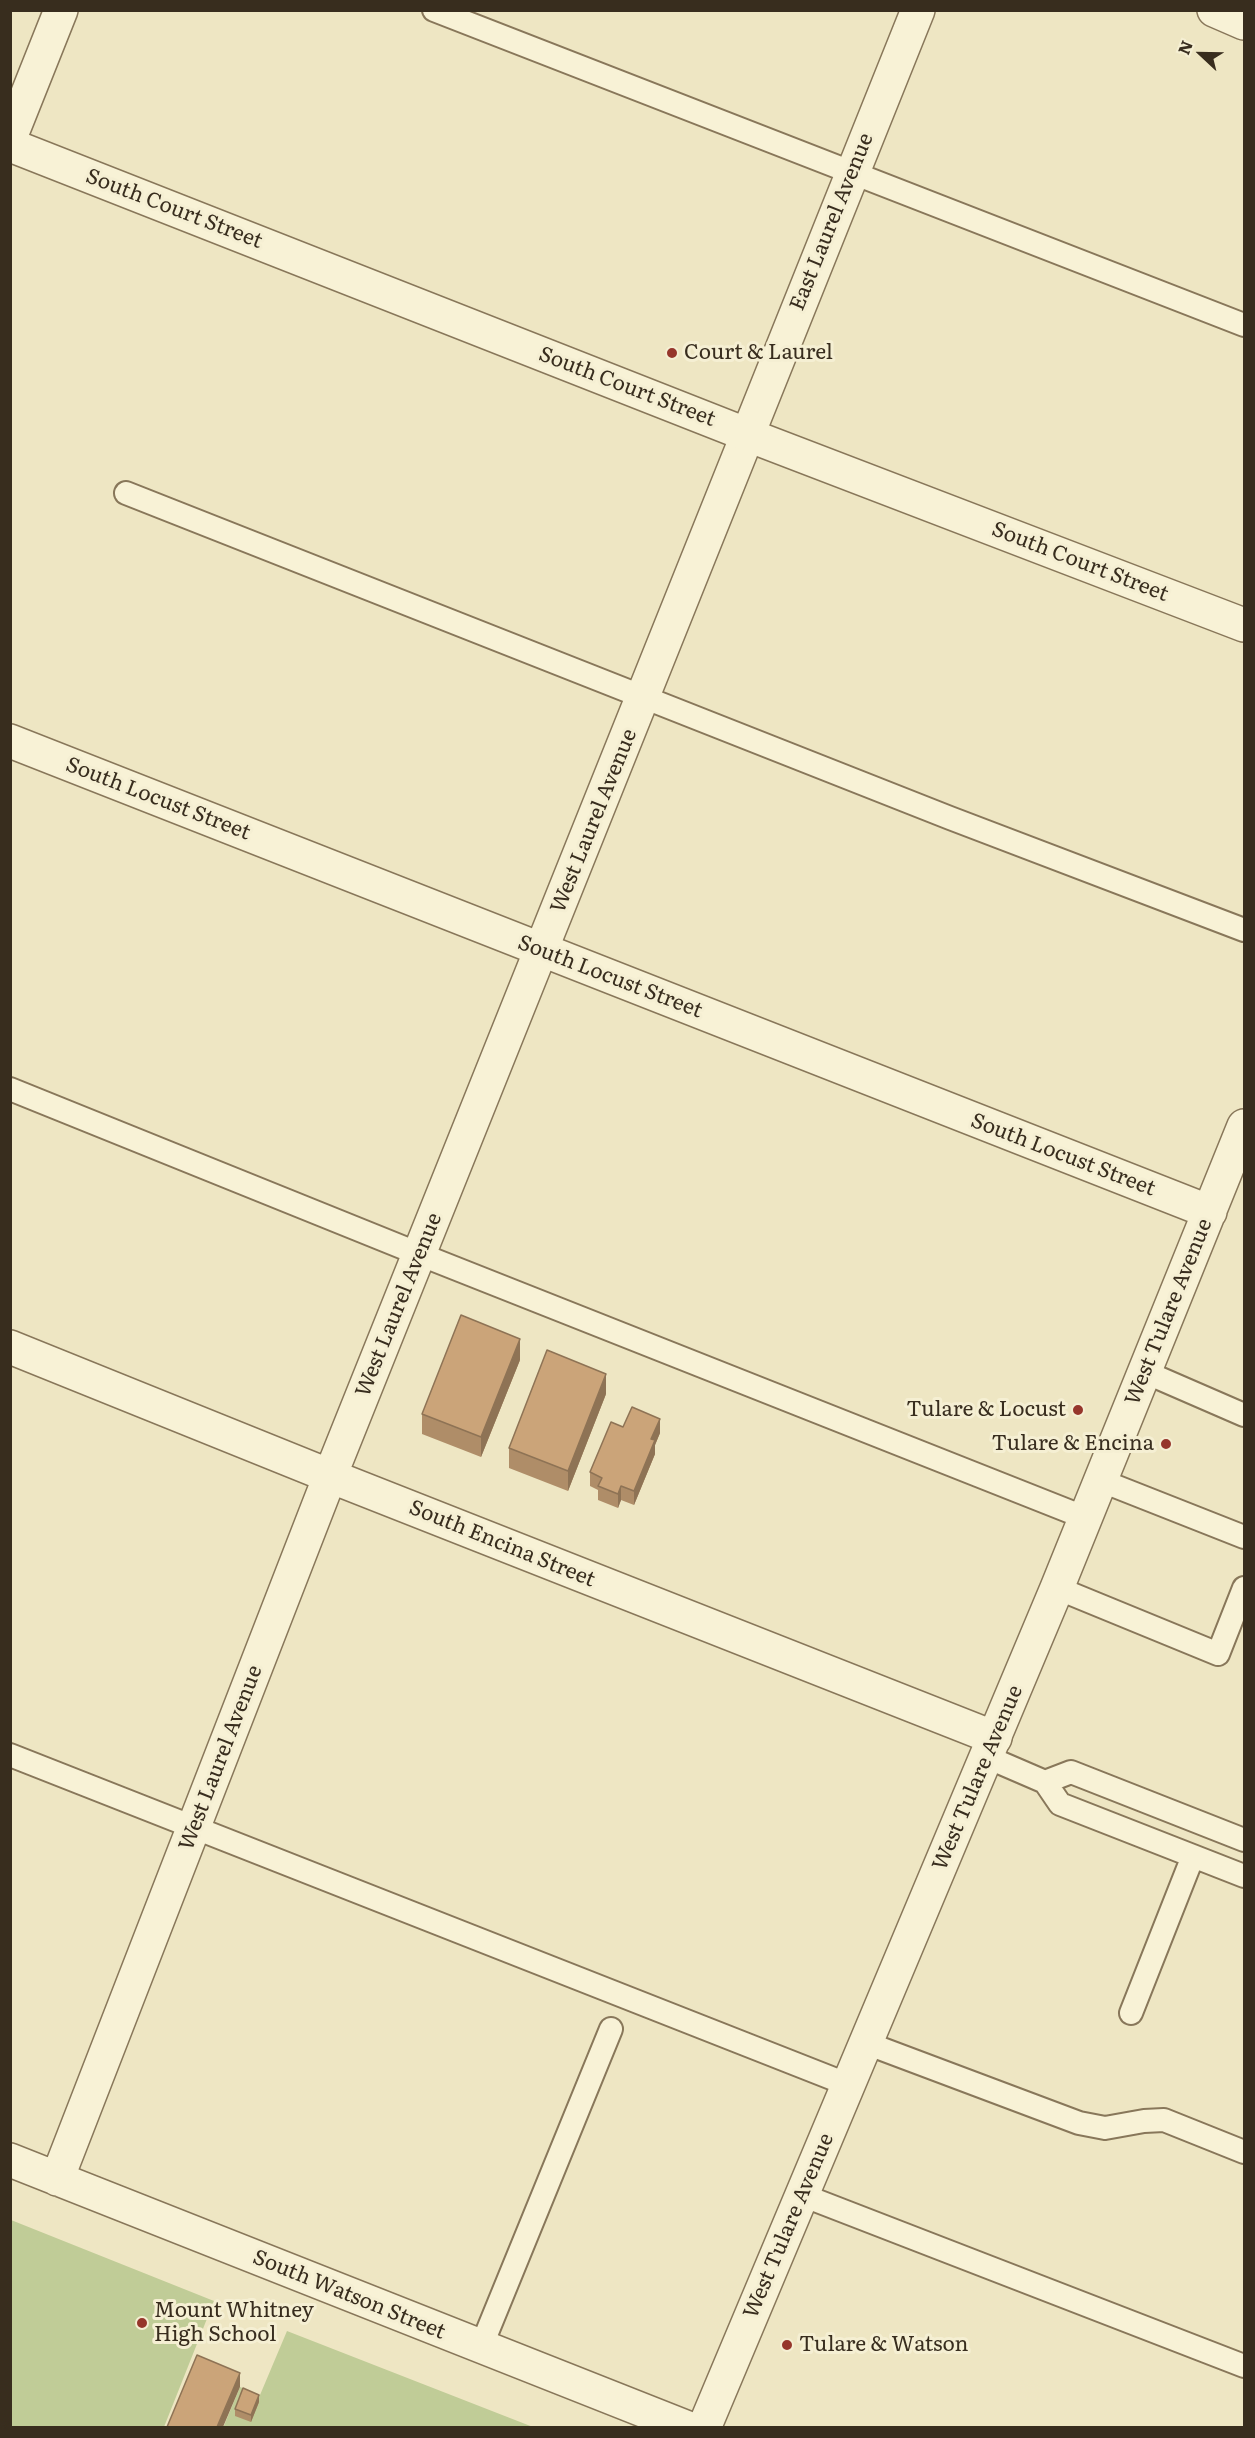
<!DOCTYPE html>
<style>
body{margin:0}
#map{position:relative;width:1255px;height:2438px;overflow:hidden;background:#eee6c3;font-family:Literata,serif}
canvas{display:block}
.frame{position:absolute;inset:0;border:12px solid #382d1e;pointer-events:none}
.north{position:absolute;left:1171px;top:24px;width:60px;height:60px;-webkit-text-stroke:4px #f5efd3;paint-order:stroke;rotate:292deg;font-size:16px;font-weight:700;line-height:24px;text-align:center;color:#382d1e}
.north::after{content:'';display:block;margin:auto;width:21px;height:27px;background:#382d1e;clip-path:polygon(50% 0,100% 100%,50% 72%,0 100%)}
</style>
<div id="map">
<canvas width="1255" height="2438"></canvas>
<div class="frame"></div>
<div class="north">N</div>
</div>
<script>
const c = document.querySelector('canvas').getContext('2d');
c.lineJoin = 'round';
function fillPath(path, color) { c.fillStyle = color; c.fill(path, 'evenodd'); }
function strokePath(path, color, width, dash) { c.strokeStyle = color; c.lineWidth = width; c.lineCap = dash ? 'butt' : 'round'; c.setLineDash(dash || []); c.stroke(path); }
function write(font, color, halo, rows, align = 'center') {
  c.font = font + ' Literata,serif'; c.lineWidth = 6; c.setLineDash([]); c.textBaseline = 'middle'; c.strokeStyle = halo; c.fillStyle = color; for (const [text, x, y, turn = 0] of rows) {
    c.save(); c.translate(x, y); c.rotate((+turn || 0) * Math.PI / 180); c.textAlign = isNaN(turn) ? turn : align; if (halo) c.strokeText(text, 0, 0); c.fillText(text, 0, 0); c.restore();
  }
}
fillPath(new Path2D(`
 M11,2220L214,2301L164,2427H11Z
 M287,2331L533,2427L223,2428L240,2387L260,2395Z`), '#c0cc97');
const service = new Path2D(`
 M434,10L1244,325
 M126,493L950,818L1244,930
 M10,1089L419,1254L1086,1518
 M1145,1372L1244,1415
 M1102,1481L1244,1537
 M1057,1588L1218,1654L1244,1588
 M10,1755L849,2085
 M987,1757L1045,1782L1060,1804L1244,1876
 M1045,1782L1071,1772L1244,1840
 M1131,2013L1193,1856
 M866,2043L1079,2123L1105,2128L1144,2121L1164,2120L1244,2152
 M802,2195L1244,2366
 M481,2347L611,2029`);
const minor = new Path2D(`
 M1214,10L1244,23
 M10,138L61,10
 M10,1347L330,1476L995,1738
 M10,2160L688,2428
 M57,2179L330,1476L918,10`);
const tertiary = new Path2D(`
 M10,145L748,435L1244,625
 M10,741L1210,1212
 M704,2428L1057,1588L1244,1126`);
strokePath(service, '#88775a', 26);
strokePath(minor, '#88775a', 36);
strokePath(tertiary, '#88775a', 36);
strokePath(service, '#f8f2d6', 22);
strokePath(minor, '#f8f2d6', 33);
strokePath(tertiary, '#f8f2d6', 33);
fillPath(new Path2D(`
 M520,1360L481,1457L422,1434V1414Z
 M606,1394L568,1491L509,1468V1448Z
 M623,1427L660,1433L655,1445V1454L634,1505L621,1500L618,1508L598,1500V1490L590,1486V1472Z
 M259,2402L251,2422L235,2416V2409Z`), '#af8d68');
fillPath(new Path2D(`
 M520,1339V1360L481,1457V1437Z
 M606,1374V1394L568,1491V1471Z
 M660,1419V1433L655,1445V1454L634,1505V1491L651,1439Z
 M621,1486V1500L618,1508V1494Z
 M240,2373V2387L223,2427H217Z
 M259,2395V2402L251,2422V2415Z`), '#8e7355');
const building = new Path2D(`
 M461,1315L520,1339L481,1437L422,1414Z
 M547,1350L606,1374L568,1471L509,1448Z
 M632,1407L660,1419L651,1439L655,1440L634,1491L621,1486L618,1494L598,1486L602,1478L590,1472L611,1422L623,1427Z
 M197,2355L240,2373L217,2427H167Z
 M243,2388L259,2395L251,2415L235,2409Z`);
fillPath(building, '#cba479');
strokePath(building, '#8e7355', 1.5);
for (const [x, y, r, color] of [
 [672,353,6,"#96362b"],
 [1078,1410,6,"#96362b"],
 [1166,1444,6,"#96362b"],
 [142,2323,6,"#96362b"],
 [787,2345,6,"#96362b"]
]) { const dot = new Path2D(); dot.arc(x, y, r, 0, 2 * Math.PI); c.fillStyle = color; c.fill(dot); strokePath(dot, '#f5efd3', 2); }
write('21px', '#382d1e', '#f5efd3', [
 ["South Court Street",174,209,21],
 ["East Laurel Avenue",832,222,-68],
 ["South Court Street",627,387,21],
 ["South Court Street",1080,562,21],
 ["South Locust Street",158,799,21],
 ["West Laurel Avenue",594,821,-68],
 ["South Locust Street",610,977,21],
 ["South Locust Street",1063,1155,21],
 ["West Laurel Avenue",399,1305,-68],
 ["West Tulare Avenue",1169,1312,-68],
 ["South Encina Street",502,1544,22],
 ["West Laurel Avenue",221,1758,-69],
 ["West Tulare Avenue",978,1778,-67],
 ["West Tulare Avenue",789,2226,-67],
 ["South Watson Street",349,2295,22]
]);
write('21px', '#382d1e', '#f5efd3', [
 ["Court & Laurel",684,353],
 ["Tulare & Locust",1066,1410,"right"],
 ["Tulare & Encina",1154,1444,"right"],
 ["Mount Whitney",154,2311],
 ["High School",154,2335],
 ["Tulare & Watson",799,2345]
], 'left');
</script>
